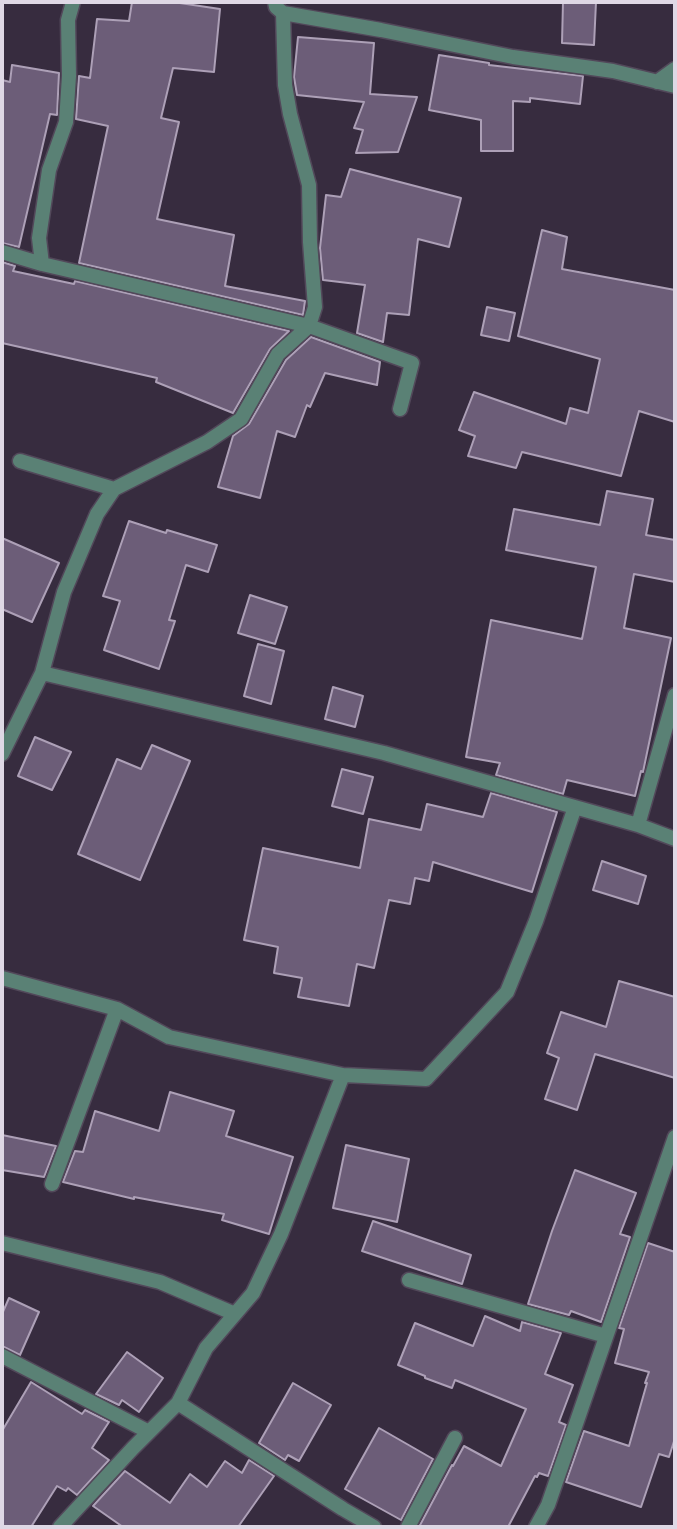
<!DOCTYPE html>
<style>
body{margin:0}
#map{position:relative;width:677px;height:1529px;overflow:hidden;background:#372c3f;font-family:"Source Sans 3",sans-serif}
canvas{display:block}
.frame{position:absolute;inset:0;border:4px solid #dfd8e5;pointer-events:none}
</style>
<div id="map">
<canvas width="677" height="1529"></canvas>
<div class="frame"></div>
</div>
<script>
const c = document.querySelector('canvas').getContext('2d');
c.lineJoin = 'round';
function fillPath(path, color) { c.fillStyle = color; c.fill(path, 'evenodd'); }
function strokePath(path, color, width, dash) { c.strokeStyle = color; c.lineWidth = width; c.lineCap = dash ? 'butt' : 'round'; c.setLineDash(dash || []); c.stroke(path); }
const building = new Path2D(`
 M132,2H173L220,9L214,72L173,68L161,118L179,122L157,219L234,235L225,286L305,301L303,315L79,263L108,126L76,119L79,76L90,78L97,19L129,21Z
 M563,2H596L594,45L562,43Z
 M298,37L374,43L370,94L417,97L398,152L356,153L363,130L354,128L364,102L297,95L294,77Z
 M439,55L489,63V65L583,76L580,104L530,98V102L513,101V151H481V120L429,110Z
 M12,65L59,73L57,115L50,114L19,247L2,243V80L10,82Z
 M350,169L461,198L449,247L418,239L409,315L387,313L383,342L357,333L365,285L323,280L320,248L326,195L341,197Z
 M542,230L567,237L562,269L675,290V422L639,411L621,476L522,452L516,468L468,456L475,436L459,430L474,392L566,424L570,408L588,413L600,359L518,336Z
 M2,262L15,266L13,271L74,284L75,281L289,331L270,349L233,413L156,382L157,378L2,343Z
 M487,307L515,313L509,341L481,335Z
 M311,337L380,362L377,385L325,373L310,407L307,405L295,437L277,431L260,498L218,487L233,436L249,424L286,360Z
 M607,491L653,499L646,535L675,540V582L634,574L624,628L671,638L643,772L641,771L635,796L567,780L563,794L496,775L500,763L466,757L491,620L582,639L596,567L506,550L514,509L600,525Z
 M129,521L166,533L167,530L217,545L208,572L186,565L169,620L175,621L159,669L104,650L120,601L103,596Z
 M2,538L59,563L32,622L2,609Z
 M250,595L287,607L275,644L238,633Z
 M258,644L284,651L271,704L244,696Z
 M333,687L363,696L355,727L325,719Z
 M35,737L71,752L52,790L18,776Z
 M152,745L190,761L140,880L78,854L117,759L141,769Z
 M342,769L373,777L363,814L332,806Z
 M491,793L557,812L532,892L433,862L429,881L415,878L410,904L389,900L374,968L357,964L349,1006L298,997L302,978L274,973L278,947L244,940L263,848L360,868L369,819L421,830L427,804L483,817Z
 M602,861L646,876L638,904L593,890Z
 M619,981L675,997V1078L595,1054L577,1110L545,1099L559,1058L547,1053L561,1012L606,1027Z
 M170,1092L234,1111L226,1136L293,1157L269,1234L222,1220L224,1214L134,1197V1199L63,1182L75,1151L83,1152L95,1111L159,1131Z
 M2,1135L56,1146L44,1177L2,1170Z
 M346,1145L409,1159L397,1222L333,1208Z
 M575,1170L636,1193L620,1234L630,1237L601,1322L571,1311L569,1315L528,1304L552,1231Z
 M373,1221L471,1255L462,1284L362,1251Z
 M648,1243L675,1252V1438L669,1457L659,1454L641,1507L566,1482L584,1431L629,1446L647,1383H645L649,1372L615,1363L624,1329L619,1328Z
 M9,1298L39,1312L20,1355L2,1346V1314Z
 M485,1316L520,1331L522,1322L561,1333L545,1374L573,1385L559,1422L566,1425L548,1476L539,1473L537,1477L535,1476L508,1527H419L452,1465L453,1466L464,1446L501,1466L526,1409L455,1380L452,1388L425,1378V1376L398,1365L415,1323L473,1346Z
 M127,1352L163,1378L139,1412L122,1400L119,1405L96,1394Z
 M31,1382L82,1414L85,1410L109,1422L92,1448L109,1460L77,1495L68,1488L66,1491L57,1486L31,1527H2V1431Z
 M293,1383L331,1405L299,1461L288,1455L285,1460L259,1443Z
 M379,1428L433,1459L401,1520L345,1489Z
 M249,1460L274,1476L238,1527H123L93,1506L125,1471L170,1503L190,1474L207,1487L225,1461L242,1473Z`);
fillPath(building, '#6c5d78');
strokePath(building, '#ada0b7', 2);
const street = new Path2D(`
 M283,13L381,30L513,57L613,71L675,86
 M657,82L675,69
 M2,252L42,264L309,326L412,363L400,409
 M42,264L39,238L49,170L66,122L69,76L68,20L73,2
 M20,461L114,489
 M42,673L384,753L638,825L675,839
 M2,754L42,673L64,592L97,514L114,489L207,442L241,419L278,354L309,326L315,307L310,242L309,185L290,114L285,85L283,13L276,7L275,2
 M638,825L675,695
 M2,978L117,1009L169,1037L343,1075L426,1079L507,992L536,921L575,807
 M52,1184L117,1009
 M2,1243L160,1282L235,1314
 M409,1280L606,1336
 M2,1356L149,1432
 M178,1403L343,1509L374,1527
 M60,1527L133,1448L178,1403L206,1348L253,1293L281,1234L343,1075
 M408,1527L455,1438
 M536,1527L548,1505L675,1137`);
strokePath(street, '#52485a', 17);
strokePath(street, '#5a8175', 14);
</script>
